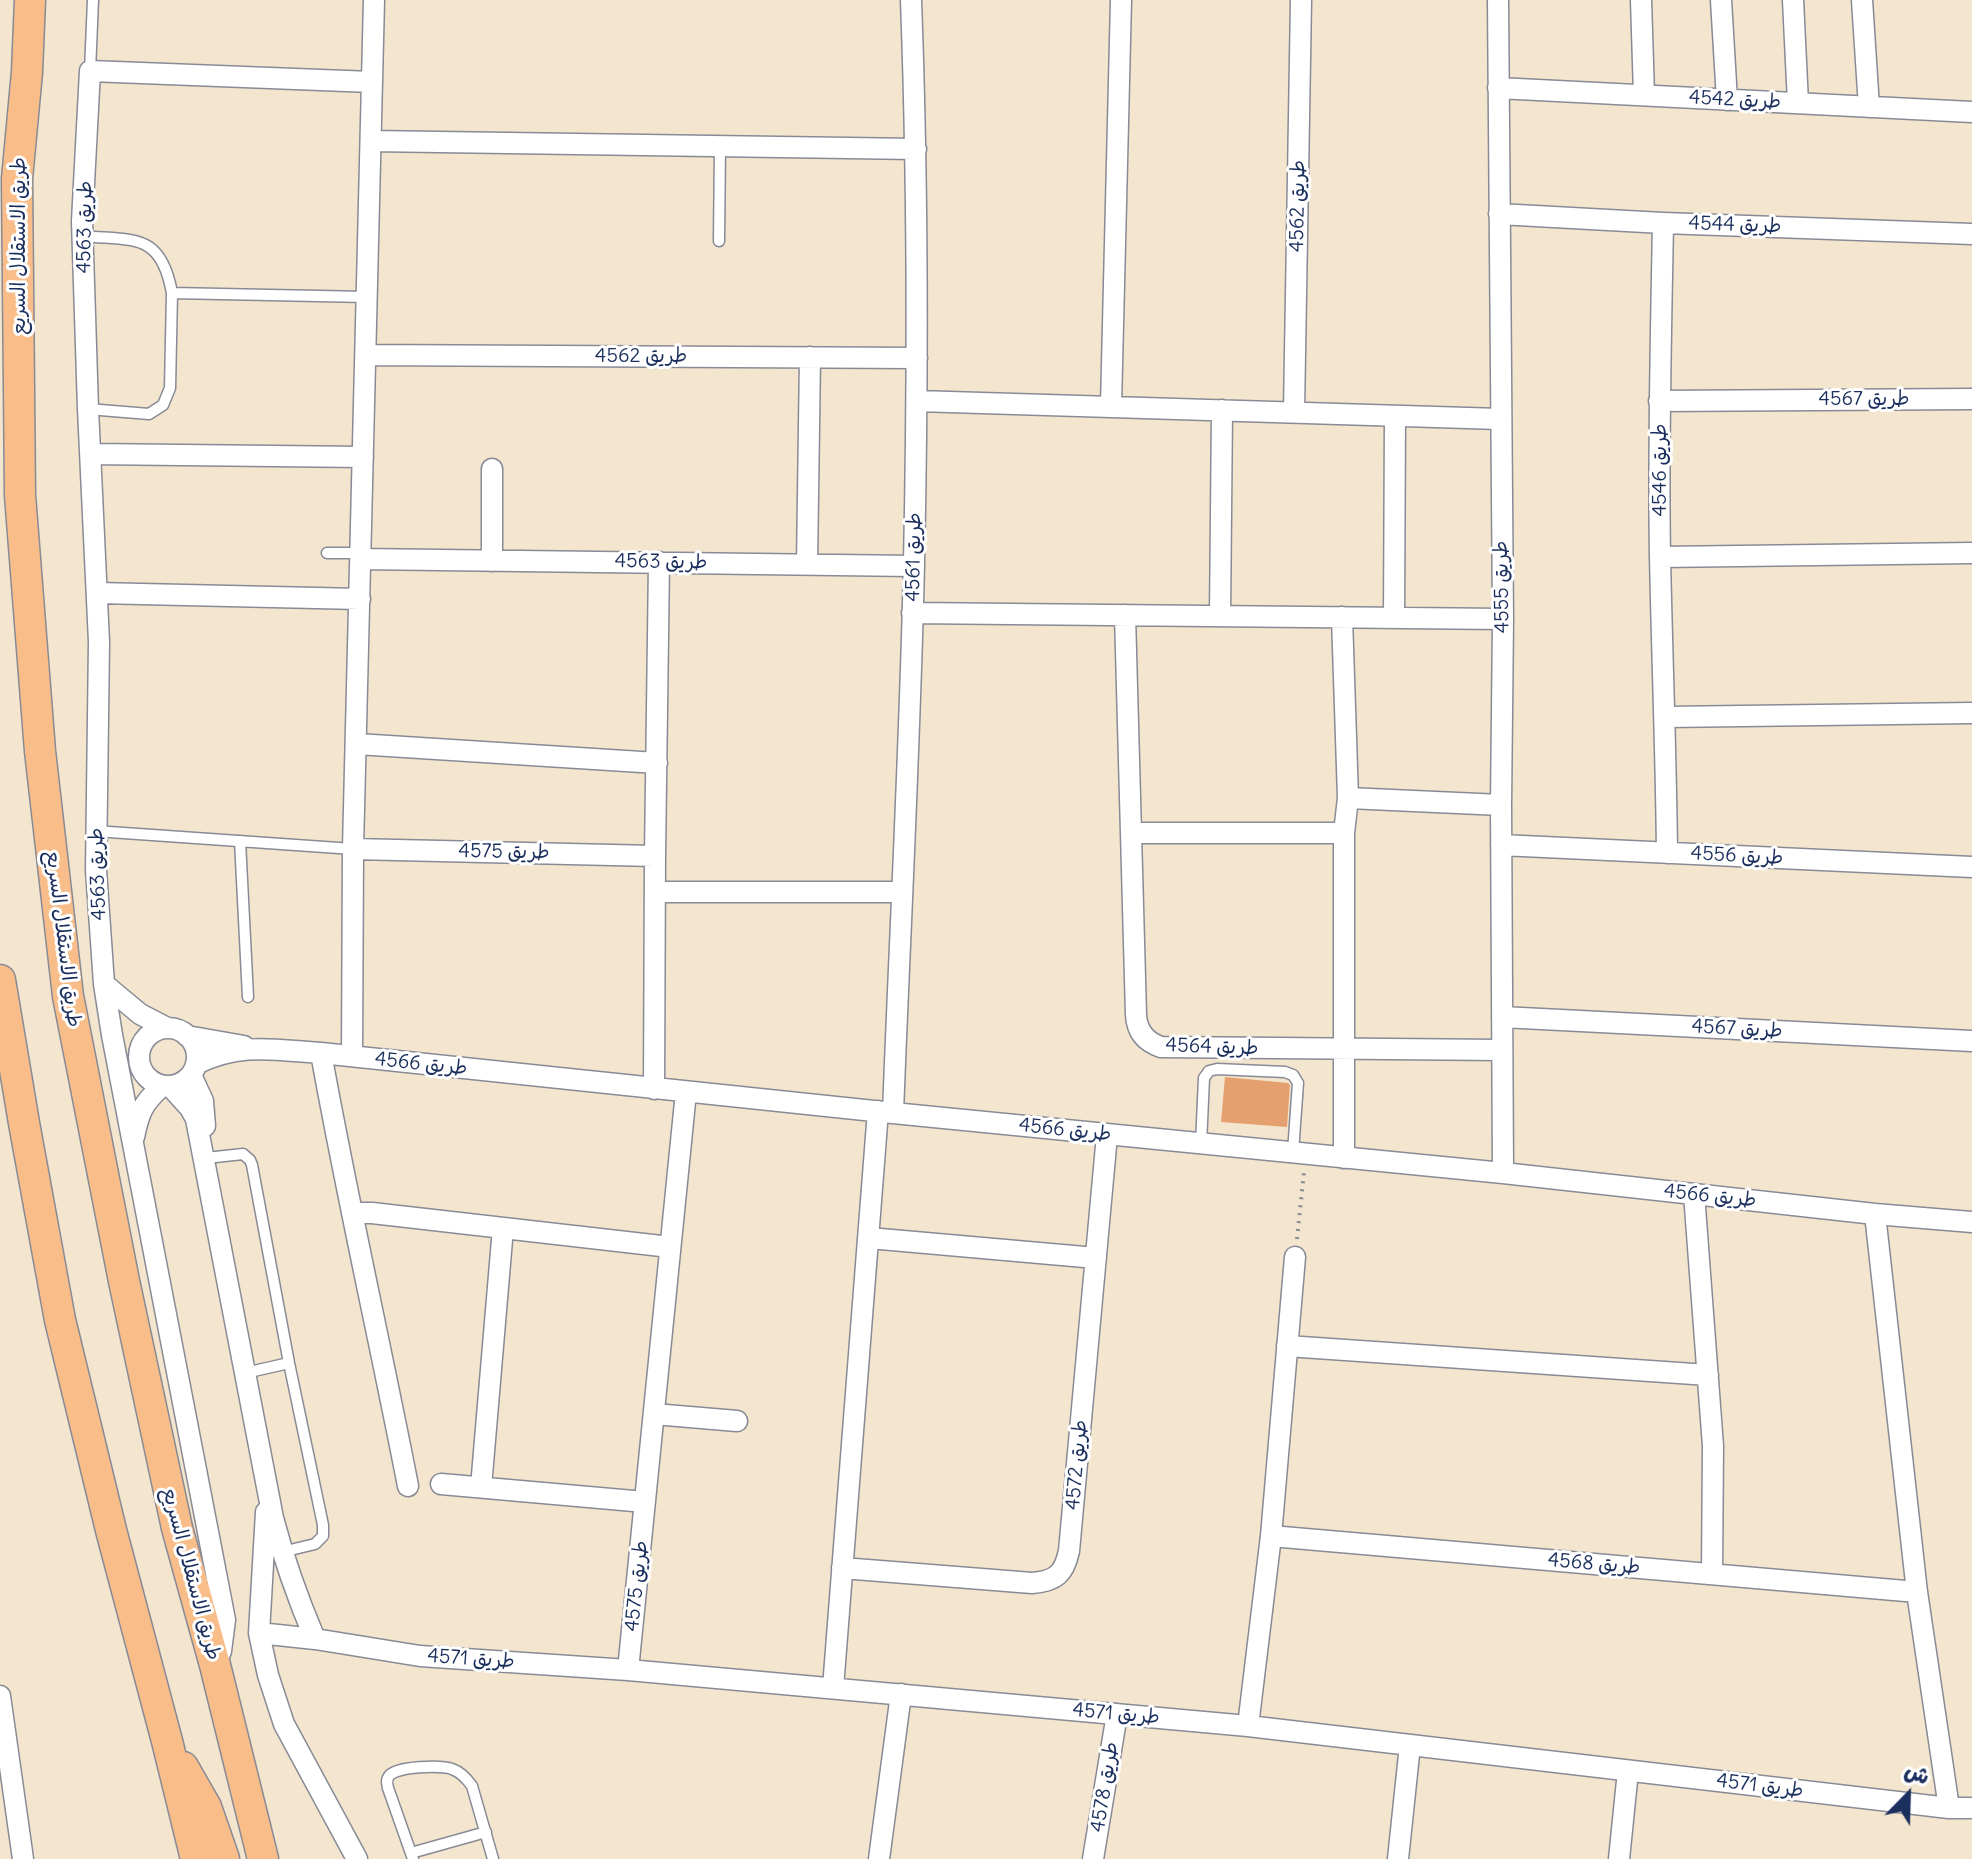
<!DOCTYPE html>
<meta charset="utf-8">
<style>
body{margin:0}
#map{position:relative;width:1972px;height:1859px;overflow:hidden;background:#f4e6ce;font-family:Delius,"Playpen Sans Arabic",sans-serif}
canvas{display:block}
.north{position:absolute;left:1868px;top:1755px;width:80px;height:80px;-webkit-text-stroke:6px #fff;paint-order:stroke;rotate:23deg;font-size:22px;font-weight:700;line-height:32px;text-align:center;color:#1b2f5e}
.north::after{content:'';display:block;margin:auto;width:28px;height:36px;background:#1b2f5e;clip-path:polygon(50% 0,100% 100%,50% 72%,0 100%)}
</style>
<div id="map">
<canvas width="1972" height="1859"></canvas>
<div class="north">ش</div>
</div>
<script>
const c = document.querySelector('canvas').getContext('2d');
c.lineJoin = 'round';
function fillPath(path, color) { c.fillStyle = color; c.fill(path, 'evenodd'); }
function strokePath(path, color, width, dash) { c.strokeStyle = color; c.lineWidth = width; c.lineCap = dash ? 'butt' : 'round'; c.setLineDash(dash || []); c.stroke(path); }
function write(font, color, halo, rows, align = 'center') {
  c.font = font + ' Delius,"Playpen Sans Arabic",sans-serif'; c.lineWidth = 6; c.setLineDash([]); c.textBaseline = 'middle'; c.strokeStyle = halo; c.fillStyle = color; for (const [text, x, y, turn = 0] of rows) {
    c.save(); c.translate(x, y); c.rotate((+turn || 0) * Math.PI / 180); c.textAlign = isNaN(turn) ? turn : align; if (halo) c.strokeText(text, 0, 0); c.fillText(text, 0, 0); c.restore();
  }
}
fillPath(new Path2D(`
 M1225,1077L1288,1083L1290,1085L1287,1127L1221,1122Z`), '#e5a070');
const lane = new Path2D(`
 M90,71L93,0
 M83,236C134,241 161,232 172,293L170,388L163,405L149,414L88,409
 M719,241L720,146
 M172,293L367,297
 M327,553H361
 M95,831L353,849
 M240,841L248,997
 M1201,1144L1204,1078L1209,1071L1217,1069L1285,1072L1293,1075L1298,1083L1293,1152
 M206,1158L243,1154L250,1160L252,1165L289,1363L323,1525V1536L315,1544L282,1552
 M245,1373L289,1363
 M411,1853L486,1832
 M413,1859L388,1788C387,1783 386,1780 389,1776C396,1766 442,1765 452,1769C461,1772 467,1779 472,1786L493,1859`);
const street = new Path2D(`
 M1498,0L1503,619L1501,805L1503,1173
 M1641,0L1644,95
 M1721,0L1727,100
 M1793,0L1798,103
 M1862,0L1869,107
 M1498,88L1972,112
 M371,141L916,149
 M1499,214L1663,223L1972,234
 M1663,223C1661,334 1658,445 1660,556C1662,655 1666,754 1667,853
 M366,355L917,358
 M917,401L1500,419
 M1659,401L1972,399
 M1111,406L1121,0
 M1294,412L1301,0
 M91,454L363,457
 M1661,557L1972,553
 M361,559L914,566
 M492,561V469
 M807,564L810,357
 M97,593L360,599
 M912,613L1503,619
 M1125,615L1136,1015C1137,1032 1146,1042 1161,1047L1502,1050
 M1220,616L1222,410
 M1342,617L1348,798L1344,833V1158
 M1394,618L1395,416
 M1666,717L1972,713
 M357,744L657,763
 M1348,798L1501,805
 M1131,833H1344
 M1501,845L1972,867
 M353,849L655,856
 M655,892H902
 M104,984L140,1014L167,1028
 M1502,1017L1972,1041
 M139 1057a29 29 0 1 1 58 0a29 29 0 1 1-58 0Z
 M187,1036L244,1046
 M321,1053C347,1198 380,1342 408,1486
 M352,1056L353,849L374,0
 M196,1064C241,1042 274,1050 321,1053L893,1113L1503,1173L1875,1214L1972,1222
 M191,1075L203,1101L205,1126
 M170,1086L190,1108L196,1119L273,1518C284,1560 298,1599 315,1639
 M654,1089L655,856L659,562
 M893,1113C900,930 910,746 914,563C918,375 918,188 911,0
 M134,1137C139,1112 143,1103 162,1086
 M1694,1194L1713,1446L1712,1574
 M352,1213H372L670,1247
 M1875,1214L1917,1592L1949,1808
 M869,1238L1096,1258
 M1287,1346L1708,1375
 M654,1414L737,1421
 M441,1484L645,1502
 M481,1487L503,1228
 M266,1512L259,1633L268,1675L284,1724L357,1859
 M1271,1536L1917,1592
 M842,1568L1032,1583C1056,1581 1064,1574 1069,1551L1107,1135
 M259,1633L315,1639L420,1656L628,1670L1248,1726L1949,1808H1972
 M216,1663L221,1651L225,1620L112,1035L104,984L96,870L99,642L88,409L82,221L90,71L372,82
 M628,1670L686,1092
 M833,1688L878,1111
 M0,1696L23,1859
 M1248,1726L1271,1536L1295,1257
 M879,1859L901,1694
 M1093,1859L1117,1714
 M1398,1859L1410,1745
 M1619,1859L1628,1771`);
const primary = new Path2D(`
 M30,0L27,72L17,179L20,495L40,751L68,996L124,1281L177,1528L215,1665L263,1859
 M0,980L24,1123L60,1320L111,1530L167,1741L196,1859
 M183,1767L206,1807L224,1859`);
strokePath(lane, '#888a96', 13);
strokePath(street, '#888a96', 23);
strokePath(primary, '#888a96', 33);
strokePath(new Path2D(`
 M1297,1239L1304,1172`), '#888a96', 4, [2, 6]);
strokePath(lane, '#fff', 10);
strokePath(street, '#fff', 20);
strokePath(primary, '#f8bd88', 30);
write('20px', '#1b2f5e', '#fff', [
 ["طريق 4542",1735,100,3],
 ["طريق 4562",1298,206,-89],
 ["طريق 4544",1735,225,2],
 ["طريق 4563",85,227,-89],
 ["طريق الاستقلال السريع",19,246,-90],
 ["طريق 4562",641,356],
 ["طريق 4567",1864,399],
 ["طريق 4546",1660,470,-90],
 ["طريق 4561",914,557,-89],
 ["طريق 4563",661,562,1],
 ["طريق 4555",1502,587,-91],
 ["طريق 4575",504,852,1],
 ["طريق 4556",1737,856,3],
 ["طريق 4563",98,874,-92],
 ["طريق الاستقلال السريع",63,939,83],
 ["طريق 4567",1737,1029,3],
 ["طريق 4564",1212,1047,2],
 ["طريق 4566",421,1064,6],
 ["طريق 4566",1065,1130,6],
 ["طريق 4566",1710,1196,6],
 ["طريق 4572",1077,1465,-85],
 ["طريق 4568",1594,1564,5],
 ["طريق الاستقلال السريع",191,1574,75],
 ["طريق 4575",637,1586,-84],
 ["طريق 4571",471,1659,4],
 ["طريق 4571",1116,1714,5],
 ["طريق 4571",1760,1786,7],
 ["طريق 4578",1105,1787,-81]
]);
</script>
